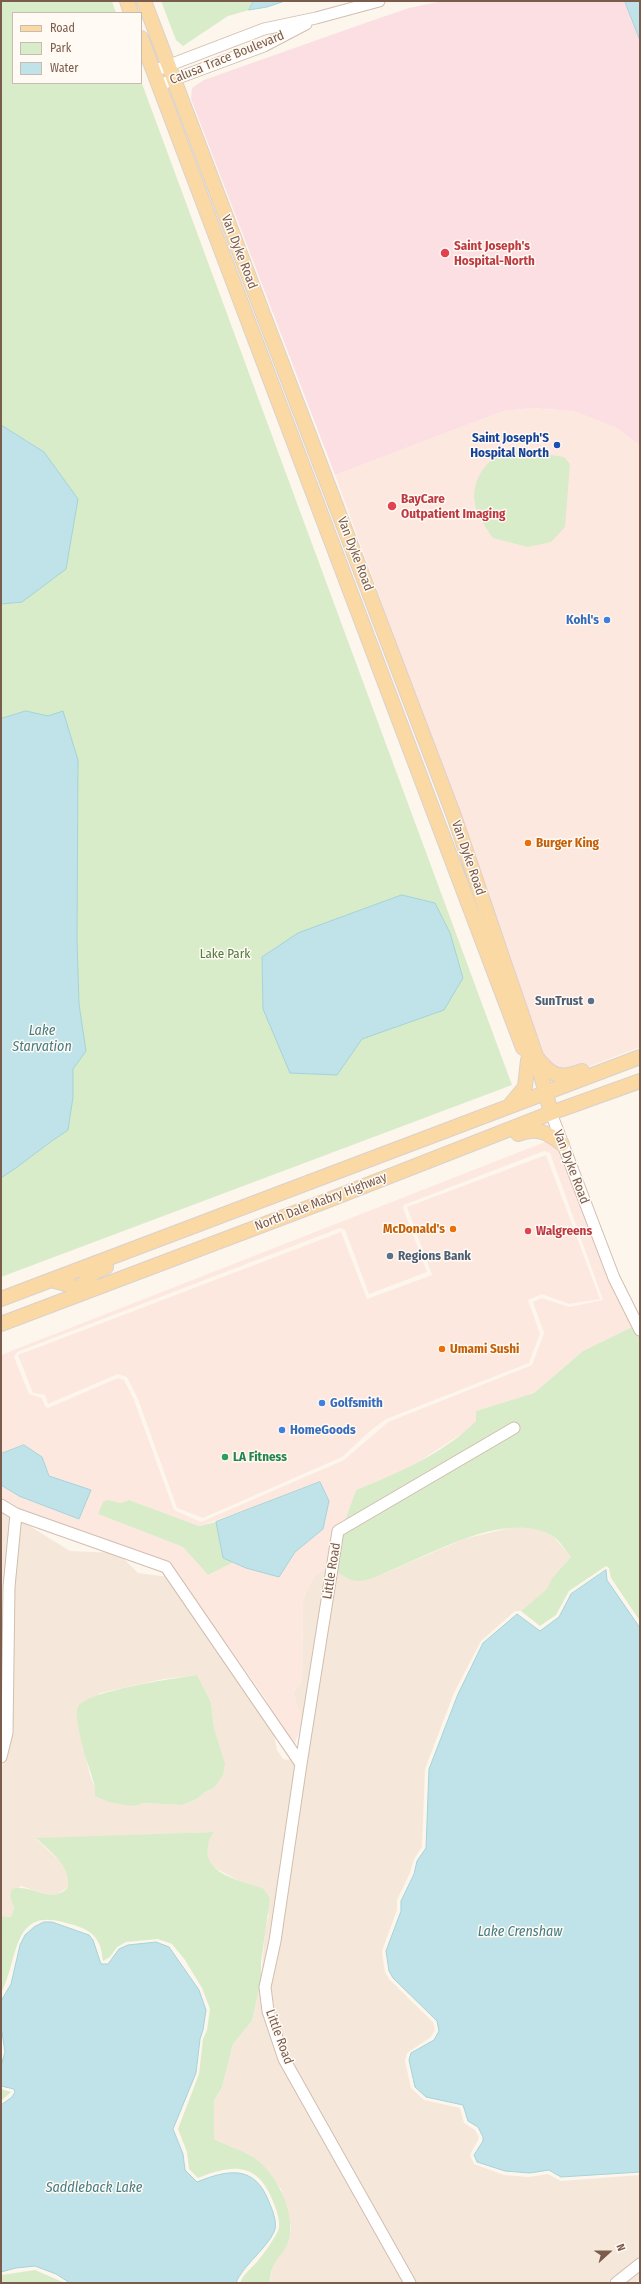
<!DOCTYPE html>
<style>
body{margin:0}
#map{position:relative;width:641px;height:2284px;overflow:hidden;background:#fdf6ec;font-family:"Fira Sans Condensed",sans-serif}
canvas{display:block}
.frame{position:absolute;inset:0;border:2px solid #7a5c4d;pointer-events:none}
.legend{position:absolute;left:12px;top:12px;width:130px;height:72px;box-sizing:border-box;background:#fffaf3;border:1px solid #cabbb1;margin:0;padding:5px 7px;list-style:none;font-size:12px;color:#7a5c4d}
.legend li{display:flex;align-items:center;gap:8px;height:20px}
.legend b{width:20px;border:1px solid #cabbb1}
.north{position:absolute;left:589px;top:2232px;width:40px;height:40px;-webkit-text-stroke:3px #fffaf3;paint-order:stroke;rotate:69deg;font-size:11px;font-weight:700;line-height:16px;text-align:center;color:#7a5c4d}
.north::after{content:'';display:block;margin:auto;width:14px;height:18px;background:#7a5c4d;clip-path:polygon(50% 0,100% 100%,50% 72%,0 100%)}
</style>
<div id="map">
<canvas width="641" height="2284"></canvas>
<div class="frame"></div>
<ul class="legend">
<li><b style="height:5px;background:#fbd9a5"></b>Road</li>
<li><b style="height:11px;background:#d8ecc9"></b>Park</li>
<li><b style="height:11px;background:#bfe3e8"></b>Water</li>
</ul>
<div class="north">N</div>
</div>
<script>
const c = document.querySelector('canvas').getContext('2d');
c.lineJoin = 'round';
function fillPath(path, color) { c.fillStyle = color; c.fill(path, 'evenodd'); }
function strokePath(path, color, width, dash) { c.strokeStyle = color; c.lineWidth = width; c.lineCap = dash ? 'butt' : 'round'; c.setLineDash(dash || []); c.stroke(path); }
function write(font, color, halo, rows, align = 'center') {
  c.font = font + ' "Fira Sans Condensed",sans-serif'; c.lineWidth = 3; c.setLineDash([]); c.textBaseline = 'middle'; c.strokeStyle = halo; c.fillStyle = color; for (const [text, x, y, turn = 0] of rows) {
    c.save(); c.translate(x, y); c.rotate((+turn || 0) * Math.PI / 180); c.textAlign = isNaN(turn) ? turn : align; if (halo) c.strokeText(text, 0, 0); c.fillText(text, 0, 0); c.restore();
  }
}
fillPath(new Path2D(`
 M1,1511L11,1517L1,1740Z
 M20,1520L70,1551L118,1553L138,1573L169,1577L273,1730L277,1750L283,1759L288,1760L291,1757L296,1765L264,2012L404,2283H270L273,2263L288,2241L291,2228L281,2189L257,2160L249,2154L227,2147L214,2139V2102L222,2087L233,2044L252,2021L261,1981L265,1930L269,1915L252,1885L241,1882L211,1866L207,1857V1849L210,1837L213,1832L36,1839L65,1866L69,1877L68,1887L58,1894L49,1895L21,1886L10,1896L14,1909L11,1917L1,1916V1768L5,1761L12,1733L14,1587ZM197,1675L211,1702L214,1728L224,1764L214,1788L205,1792L197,1799L182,1805L144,1803L136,1806L95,1796L96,1791L90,1775L79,1728L100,1693L164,1679Z
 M517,1526L538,1529L553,1536L571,1557L552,1578L548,1589L521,1611H515L481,1641L454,1693L425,1769L422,1847L414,1859L410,1873L397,1900V1910L382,1951L383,1959L385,1972L390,1980L433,2022L435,2030L431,2037L407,2053L405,2061L411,2088L424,2100L460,2108L464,2123L475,2130L479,2138L470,2155L474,2164L504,2175L529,2177L548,2174L561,2181L640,2175V2259L609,2283H415L289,2057L273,2010L269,1987L336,1571L360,1581L376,1577L464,1539Z
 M328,1567L302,1724L293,1692L302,1682L303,1602L306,1591L316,1574Z
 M640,2269V2279L635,2283H623Z`), '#f5e8da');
fillPath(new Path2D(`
 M533,408L574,411L617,428L640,446V1047L578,1071H560L543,1059L510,954L335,475L503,411Z
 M550,1140L558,1146L608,1276L632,1327L583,1351L534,1393L476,1411V1421L466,1431L403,1472L356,1490L328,1567L316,1574L306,1591L303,1602L302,1682L293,1692L301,1715L302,1724L294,1746L268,1706L267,1701L170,1564L18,1510L1,1500V1485L19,1496L79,1519L91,1490L49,1476L42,1457L24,1445L1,1454V1355ZM544,1151L550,1153L603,1300L569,1307L542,1298L533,1302L544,1333L532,1365L388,1422L344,1460L201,1522L174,1510L134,1400L124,1380L118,1378L48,1408L45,1406L42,1398L29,1394L14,1357L17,1352L340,1228L345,1230L369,1294L427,1272L403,1208L404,1205ZM319,1482L329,1501L323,1529L295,1552L279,1577L234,1562L208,1575L183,1547L98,1514L108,1500L121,1503L129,1500L199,1526L270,1502Z
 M546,1155L600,1299L569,1304L542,1294L528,1300L540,1334L529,1363L386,1419L370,1431L342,1457L203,1518L177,1508L138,1399L127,1377L118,1374L48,1404L45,1395L33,1393L18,1355L341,1232L367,1299L432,1275L407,1207Z`), '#fde8e0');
fillPath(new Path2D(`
 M443,1H625L640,40V446L617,428L574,411L533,408L503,411L335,475L191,99L192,88L204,80L368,22L409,8Z`), '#fbdfe3');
fillPath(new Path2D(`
 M1,1H112L116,13H13V83H141V81L512,1085L1,1277Z
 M161,1H254L249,10L228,16L183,46L176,40Z
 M525,451L564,457L570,464L565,527L551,542L528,547L493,538C479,518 467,500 479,476C484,466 491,459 501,455C507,451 518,452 525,451Z
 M632,1327L640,1338V1621L611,1578L609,1568L606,1566L569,1591L556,1615L540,1626L521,1611L547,1589L552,1578L571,1557C565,1550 559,1539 551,1535C507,1511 440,1550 398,1567C387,1572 374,1579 361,1581C352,1582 343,1576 336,1571L342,1534L520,1429L515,1422L344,1523L356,1490C396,1474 445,1453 476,1421V1411L534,1393L583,1351Z
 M108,1500L121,1503L129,1500L199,1526L216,1522L223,1558L234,1562L208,1575L183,1547L98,1514L103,1502Z
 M197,1675L211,1702L214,1728L225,1764L223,1775L214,1788L205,1792L197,1799L182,1805L144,1803L136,1806L125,1805L109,1802L95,1796C97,1786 87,1763 84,1752C82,1742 74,1716 78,1707C85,1691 177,1678 197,1675Z
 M214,1832C210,1837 209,1840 208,1846C202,1875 244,1881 264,1889L270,1899L261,1962V1981L252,2021L233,2044L222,2087L214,2101V2139C226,2146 239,2149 250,2155C275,2169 296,2212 289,2239C284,2258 271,2256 270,2283H240C243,2275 249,2270 255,2264C263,2255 273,2241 278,2231C281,2223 277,2211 274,2204C259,2163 235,2163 198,2178L189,2169L187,2152L178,2129L199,2074L203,2039L207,2030L210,2009L202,1988L185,1960L172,1944L158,1939L126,1942L117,1947L110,1957L103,1961C102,1957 102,1953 101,1949C96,1931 82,1927 66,1923C11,1906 19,1960 1,1993V1916L11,1917L14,1909L10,1896L12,1889C32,1883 52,1906 68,1887C70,1864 51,1853 36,1838Z
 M1,2089L11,2092L1,2101Z
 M35,2270L65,2283H1V2275Z`), '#d8ecc9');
const water = new Path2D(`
 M254,1H285L267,7L249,10Z
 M625,1H640V40Z
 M1,425L44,452L78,499L66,569L22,602L1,604Z
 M26,711L48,716L63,711L78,760L77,941L79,1004L86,1051L73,1069V1097L68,1130C44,1145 25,1163 1,1178V719Z
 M402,895L435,903L450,933L463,978L444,1010L362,1039L337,1075L290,1073L263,1009L262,957L298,933Z
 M24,1445L42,1457L49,1476L91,1490L79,1519L19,1496L1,1485V1454Z
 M320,1482L329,1501L323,1529L295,1552L279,1577L246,1568L223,1558L216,1522Z
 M606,1570L607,1580L640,1628V2172L561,2177L549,2170L530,2173L505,2171L477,2162L474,2155L483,2141V2137L478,2127L468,2121L463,2105L426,2097L415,2087L409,2060L411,2053L434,2040L439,2031L437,2021L393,1978L389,1971L386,1951L401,1911V1901L414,1874L417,1861L426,1848L429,1769L458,1694L483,1643L517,1614L540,1631L559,1617L571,1594Z
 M44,1922H52L89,1935L93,1940L101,1964H108L119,1949L128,1945L156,1942L169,1947L199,1990L206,2010L203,2030L200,2039L196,2073L173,2129L183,2154L185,2170L197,2182C229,2169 255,2165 269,2202C272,2209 277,2221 275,2229C270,2246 242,2266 236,2283H70L56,2274L35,2266L16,2268L1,2272V2105L12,2097L15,2092L14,2089L1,2086V2066L5,2052L1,2026V2001L11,1984L20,1945L25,1935L34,1927Z`);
fillPath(water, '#bfe3e8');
strokePath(water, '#a5d3da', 1);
const minor = new Path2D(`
 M154,71L264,29L316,18L379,1
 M159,85L264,46L306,24
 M551,1113L614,1278L640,1330
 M1,1505L16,1514L166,1567L301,1764L275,1941L265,1987L268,2011L284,2059L410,2283
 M1,1757L7,1733L9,1587L16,1514
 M301,1764L338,1531L514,1428
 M616,2283L640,2264`);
const major = new Path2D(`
 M127,1L131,13
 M144,1L454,816L536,1056L551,1113
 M141,38L523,1048
 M538,1059C552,1077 561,1079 582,1071
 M510,1105L525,1087L528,1060
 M518,1134C537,1127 547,1132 562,1144
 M51,1280L70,1285L82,1292
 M82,1292C83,1278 94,1271 106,1267
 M1,1299L640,1057
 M1,1324L326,1201L551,1113L640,1081`);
strokePath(minor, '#d1beb0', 13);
strokePath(major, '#dad1cd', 16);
strokePath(minor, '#fff', 11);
strokePath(major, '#fbd9a5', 14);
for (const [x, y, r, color] of [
 [445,253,5,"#e0444e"],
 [557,445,4,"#1a4fb4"],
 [392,506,5,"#e0444e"],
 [607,620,4,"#3f7fe0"],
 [528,843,4,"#e8710a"],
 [591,1001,4,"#5c6f8a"],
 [453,1229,4,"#e8710a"],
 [528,1231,4,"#e0444e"],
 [390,1256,4,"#5c6f8a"],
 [442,1349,4,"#e8710a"],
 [322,1403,4,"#3f7fe0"],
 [282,1430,4,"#3f7fe0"],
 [225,1457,4,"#2e9e5b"]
]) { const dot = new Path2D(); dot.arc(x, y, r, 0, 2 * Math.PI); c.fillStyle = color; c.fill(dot); strokePath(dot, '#fffaf3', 1.5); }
write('13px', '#7a5c4d', '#fffaf3', [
 ["Calusa Trace Boulevard",227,58,-22],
 ["Van Dyke Road",239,252,69],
 ["Van Dyke Road",355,554,69],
 ["Van Dyke Road",468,858,71],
 ["Van Dyke Road",571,1167,69],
 ["North Dale Mabry Highway",321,1202,-21],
 ["Little Road",332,1571,-81],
 ["Little Road",279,2037,70]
]);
write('bold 13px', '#be3a42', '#fffaf3', [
 ["Saint Joseph's",454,246],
 ["Hospital-North",454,261],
 ["BayCare",401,499],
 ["Outpatient Imaging",401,514],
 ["Walgreens",536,1231]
], 'left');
write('bold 13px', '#164399', '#fffaf3', [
 ["Saint Joseph'S",549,438],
 ["Hospital North",549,453]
], 'right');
write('bold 13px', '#366cbe', '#fffaf3', [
 ["Kohl's",599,620,"right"],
 ["Golfsmith",330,1403],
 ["HomeGoods",290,1430]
], 'left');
write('bold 13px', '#c56008', '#fffaf3', [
 ["Burger King",536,843],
 ["McDonald's",445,1229,"right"],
 ["Umami Sushi",450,1349]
], 'left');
write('13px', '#537a41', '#fffaf3', [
 ["Lake Park",225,954]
]);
write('bold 13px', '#4e5e75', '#fffaf3', [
 ["SunTrust",583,1001],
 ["Regions Bank",398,1256,"left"]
], 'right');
write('bold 13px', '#27864d', '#fffaf3', [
 ["LA Fitness",233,1457]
], 'left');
write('italic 14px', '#437c86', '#fffaf3', [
 ["Lake",42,1031],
 ["Starvation",42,1047],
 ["Lake Crenshaw",520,1932],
 ["Saddleback Lake",94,2188]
]);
</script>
